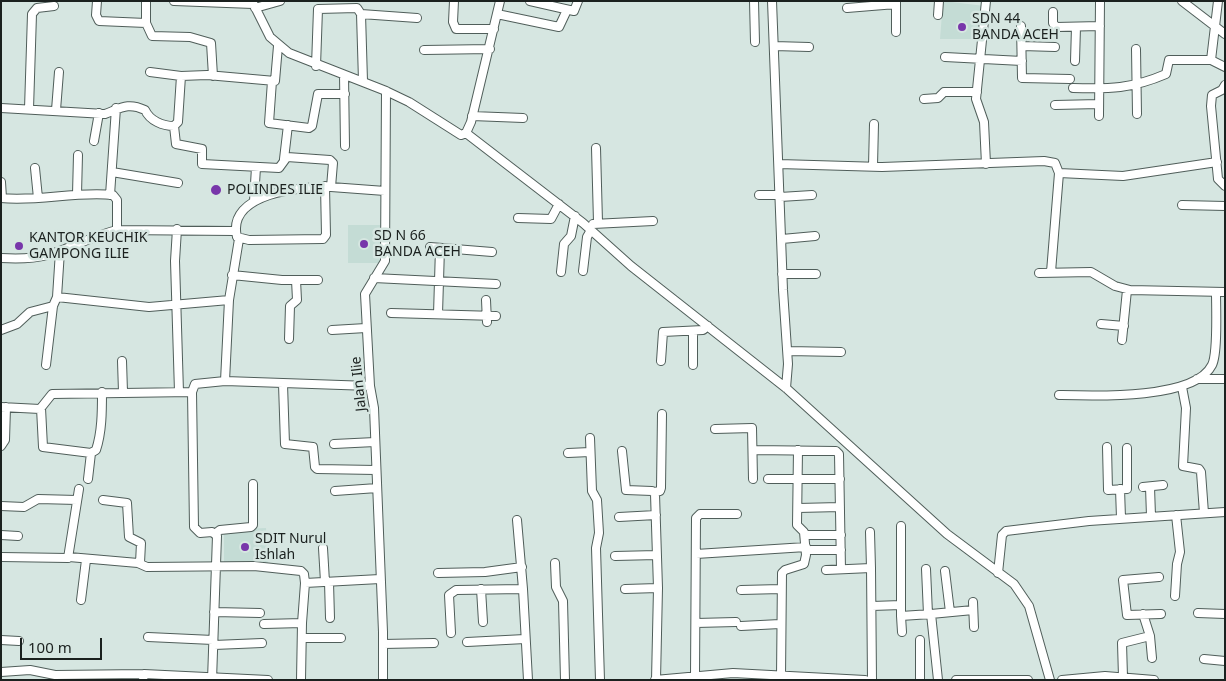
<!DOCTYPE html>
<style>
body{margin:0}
#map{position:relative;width:1226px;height:681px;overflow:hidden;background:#d6e6e1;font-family:"Noto Sans",sans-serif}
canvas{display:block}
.frame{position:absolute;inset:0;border:2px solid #1b211f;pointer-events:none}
.scale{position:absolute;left:20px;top:638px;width:82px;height:22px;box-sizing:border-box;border:2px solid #1b211f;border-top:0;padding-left:6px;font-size:15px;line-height:18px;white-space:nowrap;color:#1b211f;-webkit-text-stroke:4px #d6e6e1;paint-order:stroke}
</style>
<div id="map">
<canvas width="1226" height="681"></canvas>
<div class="frame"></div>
<div class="scale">100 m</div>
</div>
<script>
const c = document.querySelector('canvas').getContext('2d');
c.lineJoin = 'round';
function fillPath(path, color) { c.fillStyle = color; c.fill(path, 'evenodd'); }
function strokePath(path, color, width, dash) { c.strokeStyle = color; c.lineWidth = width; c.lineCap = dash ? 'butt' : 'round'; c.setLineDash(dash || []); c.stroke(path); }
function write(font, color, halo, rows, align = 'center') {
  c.font = font + ' "Noto Sans",sans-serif'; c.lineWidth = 5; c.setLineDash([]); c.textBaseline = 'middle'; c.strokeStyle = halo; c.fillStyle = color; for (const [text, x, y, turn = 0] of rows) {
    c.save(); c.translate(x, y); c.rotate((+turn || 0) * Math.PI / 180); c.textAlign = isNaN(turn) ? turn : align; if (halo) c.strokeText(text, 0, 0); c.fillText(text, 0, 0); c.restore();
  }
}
fillPath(new Path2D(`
 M943,1L985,6L984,39H940Z
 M348,225H380V263H348Z
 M266,528L268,564H224V530Z`), '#c4dcd5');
const minor = new Path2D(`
 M97,1L96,15L99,21L146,23
 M146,1V23L152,36L190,37L211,43L213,76
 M174,1L253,4
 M252,1L270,37L289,53L386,91L409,102L461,135L466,133L471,122L500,1
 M454,1L453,22L456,29H494
 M530,1L574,11L578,1
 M754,1L755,42
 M772,1L783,290L788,364L786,388
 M896,1V32
 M1182,1L1225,34
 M255,8L280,1
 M847,8L896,4
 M1053,12V23L1056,27L1100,26
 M361,14L417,18
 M497,14L559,27L567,10
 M938,15L939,1
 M1021,26L1022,78L1070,79
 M774,46L809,47
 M1022,46L1055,47
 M1136,49L1137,114
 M424,50L490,49
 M945,57L1022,61
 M1211,60L1218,1
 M1075,61L1076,27
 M316,66L318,9L357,8L361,14L363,81
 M150,72L181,76
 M344,75L345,146
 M272,81L269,123L309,128L312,126L318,94H345
 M1225,85L1222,90L1212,95L1211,106L1218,179L1225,186
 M1073,88C1110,89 1131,89 1166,74L1169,60H1211L1225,67
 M924,99L938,98L944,92H977
 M1055,105L1099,104
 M1,108L105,114C121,108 128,102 145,110C150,121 163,126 174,126L178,122L181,76L207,75L275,81L278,46
 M29,109L32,14L37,8L54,6
 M56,110L59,72
 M472,116L523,118
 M1099,116L1100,1
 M174,126L176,144L202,149V164L279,168L287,157L330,160L333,163L331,187
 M466,133L583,223L631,266L786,388L947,534L1014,584L1029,606L1050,680
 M94,141L99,113
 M596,148L598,222
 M284,159L288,125
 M779,164L882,167L1044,161L1055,163L1059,173
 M986,164L984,122L976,99L986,1
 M873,166L874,124
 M35,168L38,198
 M112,172L178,183
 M1,182L2,198
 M325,186L326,235L323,239L249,240L237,237C226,193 302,186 331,187L385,191
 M77,194L78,155
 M110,195L116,108
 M759,195H780
 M780,197L812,195
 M1,198C38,202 75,191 113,195L117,200V230
 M254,201L256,167
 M1182,205L1225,206
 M518,218L551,219L559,204
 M593,224L653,221
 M177,229L175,261L179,392
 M782,239L815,236
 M430,247L492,252
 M1,258C17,259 32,259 48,255C71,248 93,236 117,230L235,231
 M583,271L587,237L591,230
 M561,272L564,244L571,236L575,216
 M1051,272L1059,173L1123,176L1217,162
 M1039,273L1091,272L1115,286L1130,290L1225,292
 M782,274H816
 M232,275L282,280H318
 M374,278L496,284
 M57,297L149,307L229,300
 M486,300L487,322
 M391,313L496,316
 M438,314L440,248
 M1101,324L1124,326
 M1,330L17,324L30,312L53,306
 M332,330L366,328
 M693,331V365
 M289,339L290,306L297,300L296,280
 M1122,340L1127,290H1130
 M788,351L841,352
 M122,361L123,392
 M661,361L663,332L703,330L708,326
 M46,365L53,306L57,297L60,251
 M1197,379H1225
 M225,381L229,300L239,239
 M283,384L285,444L313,447L315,467L317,469L376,470
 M1182,387L1186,408L1183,466L1199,469L1201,472L1204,513
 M192,392L194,527L200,533L212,532L217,536L212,680
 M1059,395C1093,396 1195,400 1212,365C1218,353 1216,308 1216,292
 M1,407L40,409L52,394L192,392L195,384L225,381L370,386
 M41,408L43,447L91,453L88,479
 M715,429L752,428L753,479
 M590,438L592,491L597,500L599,533L596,548L600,680
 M334,444L375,442
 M1,446L5,440L6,407
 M1107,447L1108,490L1127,489V448
 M753,450L836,451L839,454L841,569
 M622,451L626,490L652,491L655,494L658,588L656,680
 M91,453L96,450C102,432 102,411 102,392
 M568,453L590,452
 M768,479H840
 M1143,487L1163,485
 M1150,487L1151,516
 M1120,489L1121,518
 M335,491L377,488
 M654,492L660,491L661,488L662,414
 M103,500L127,503L129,537L141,543L140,563
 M1,506L24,507L38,499L77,500
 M798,508L840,507
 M619,517L656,515
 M517,520L523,589L528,680
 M870,532L871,568
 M216,533L220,530L251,527L253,525V484
 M1,535L18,536
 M805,535H841
 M323,548L325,582
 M811,550H841
 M696,554L806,547
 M615,556L657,555
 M1,557L68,558L79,489
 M69,557L138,563L147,567L254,566L301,571L304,574L305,583
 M555,563L556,587L563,601L565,680
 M926,569L928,614
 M826,570L871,568L872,680
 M945,571L950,612
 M438,573L485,572L522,567
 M998,573L1002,535L1006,531L1089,521L1225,512
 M1159,577L1123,580L1127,615L1161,614
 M329,582L330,618
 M481,589L483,622
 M625,589L658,588
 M741,590L781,589
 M1175,596L1177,564L1180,552L1176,515
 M81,600L86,560
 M973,602L974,627
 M901,605V526
 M872,606L901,605V616L931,614L938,680
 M214,612L260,613
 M1198,613L1225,614
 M931,614L973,610
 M1143,614L1150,636
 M901,616L902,632
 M302,623L305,583L380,579
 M696,623L736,622
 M264,624L302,623L301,680
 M741,626L780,624
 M451,633L449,595L456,590L523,589
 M148,637L213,640
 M303,638H341
 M1,640L19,641
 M920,640V680
 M467,642L525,639
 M383,644L434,643
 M214,645L262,643
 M1204,659L1225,661
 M1,672L30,670L55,675L144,674
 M695,676L696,518L700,514H737
 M781,677L782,573L785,570L804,564L806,555L804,532L797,525L798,450
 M1123,677L1122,643L1150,636L1152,658
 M143,680L144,674L268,680
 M383,680V632L374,408L370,386L365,294L385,261L386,91
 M655,680L733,673L865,680
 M956,680H1028
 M1062,680L1105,676L1154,680`);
strokePath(minor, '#505e5a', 10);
strokePath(minor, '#fff', 8);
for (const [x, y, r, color] of [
 [962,27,5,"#7836aa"],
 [216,190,6,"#7836aa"],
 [364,244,5,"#7836aa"],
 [19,246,5,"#7836aa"],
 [245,547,5,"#7836aa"]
]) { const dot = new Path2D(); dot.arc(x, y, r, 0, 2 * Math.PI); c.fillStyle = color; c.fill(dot); strokePath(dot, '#d6e6e1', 2); }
write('14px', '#1b211f', '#d6e6e1', [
 ["SDN 44",972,19],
 ["BANDA ACEH",972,35],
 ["POLINDES ILIE",227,190],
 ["SD N 66",374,236],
 ["BANDA ACEH",374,252],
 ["KANTOR KEUCHIK",29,238],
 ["GAMPONG ILIE",29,254],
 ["SDIT Nurul",255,539],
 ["Ishlah",255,555]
], 'left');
write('14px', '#1b211f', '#d6e6e1', [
 ["Jalan Ilie",359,384,-96]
]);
</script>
